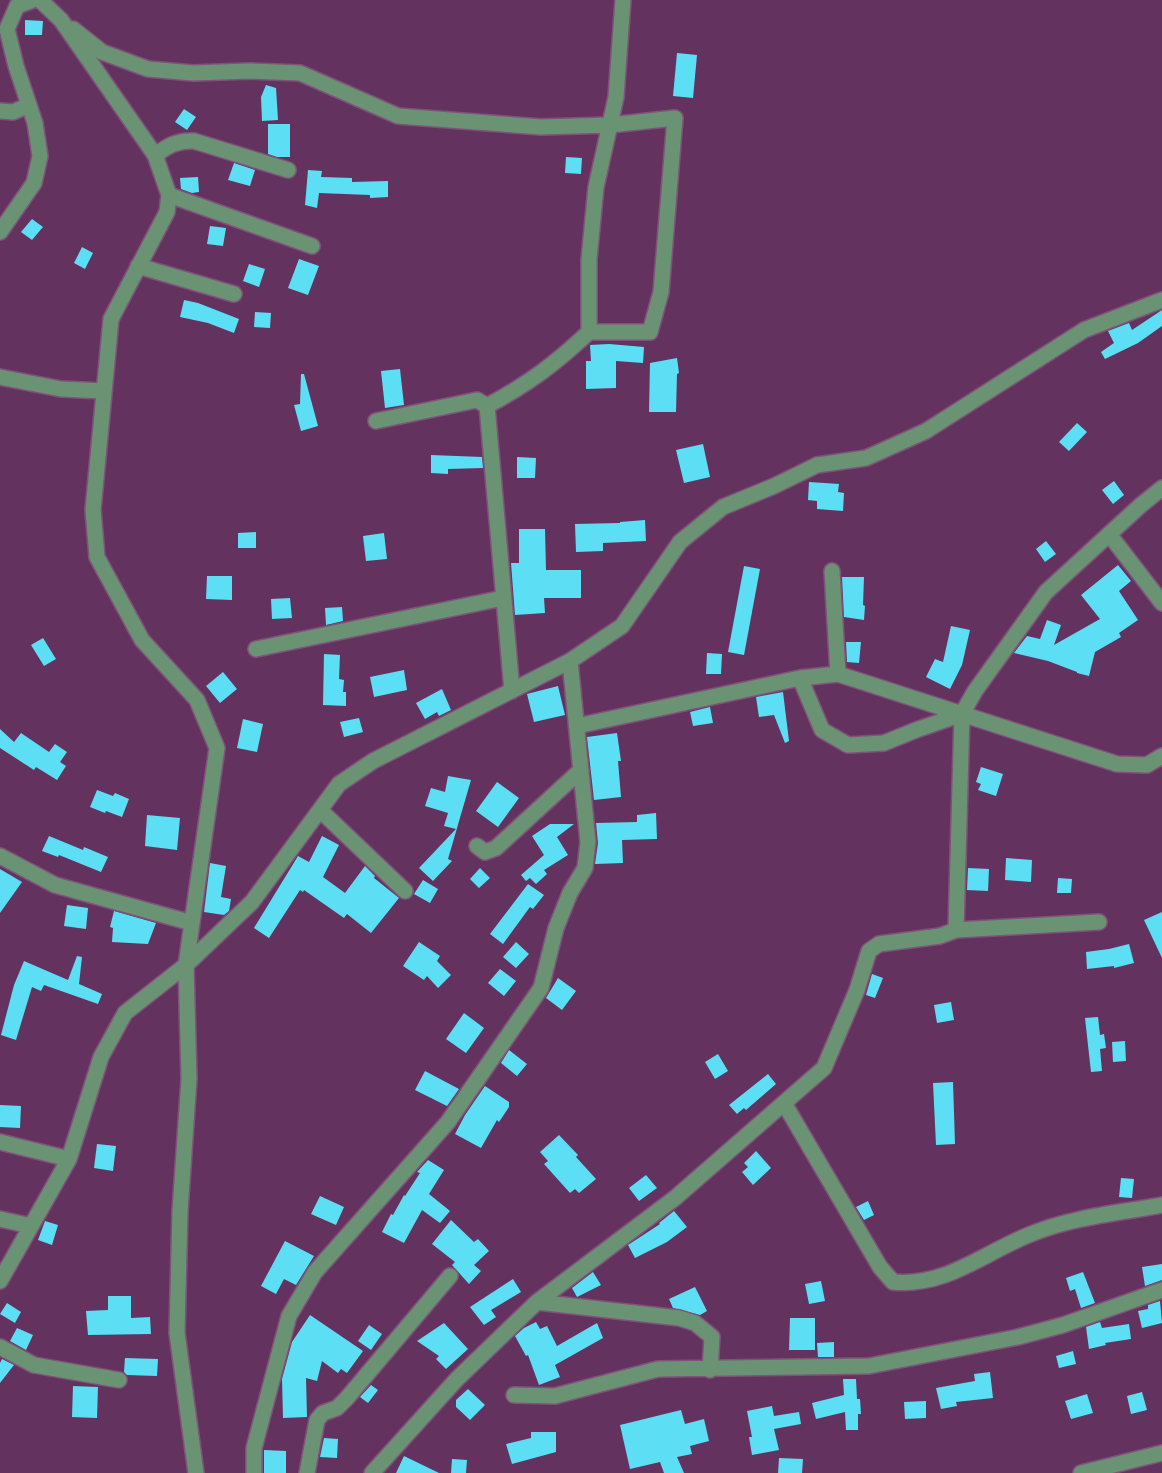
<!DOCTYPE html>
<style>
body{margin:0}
canvas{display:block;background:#64325f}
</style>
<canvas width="1162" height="1473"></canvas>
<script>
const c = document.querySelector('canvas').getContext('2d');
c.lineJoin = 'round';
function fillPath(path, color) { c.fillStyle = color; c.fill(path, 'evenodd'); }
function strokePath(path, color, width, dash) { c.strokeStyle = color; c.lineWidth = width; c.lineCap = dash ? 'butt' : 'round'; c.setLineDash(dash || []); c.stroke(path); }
fillPath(new Path2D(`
 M25,20L43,21L42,35H25Z
 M677,53L697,55L693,98L673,96Z
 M266,85L276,88L278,120L262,121L261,97Z
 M184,109L196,117L187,130L175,122Z
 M268,124H290V157H277L268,154Z
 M566,157L582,158L581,174L565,173Z
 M234,163L255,170L250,186L228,180Z
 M308,170L322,171L321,177L352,178V182L388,181V197L370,198V195L319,193L317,208L305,205Z
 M198,177L199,192L192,193L181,189L180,178Z
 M32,219L43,227L32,240L21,232Z
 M210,226L226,228L223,246L207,244Z
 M82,247L93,253L85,269L74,263Z
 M299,259L319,266L308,295L288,288Z
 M249,264L265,269L259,287L243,281Z
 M184,300L198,303L239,319L234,333L208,323L180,317Z
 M1162,310V326L1138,343L1105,359L1101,352L1114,343L1108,331L1129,323L1132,330Z
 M255,312L271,313L270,328L254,327Z
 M609,344L644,347L643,363L616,361V388L586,389V361H591L590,345Z
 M677,358L679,373L677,374L676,412H649L650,363Z
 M400,369L404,405L385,408L381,371Z
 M301,374H304L318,426L301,431L294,405L300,404Z
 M1077,423L1087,432L1069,451L1059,442Z
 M703,444L710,477L684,483L676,450Z
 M431,455L482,457L483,468L448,469V474L431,473Z
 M517,457L536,458L535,478H517Z
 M1114,481L1124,495L1113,504L1102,490Z
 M809,482L839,484L838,492L844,493L843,511L817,509V501L808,500Z
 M645,520L646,541L603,543V551L576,552L575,524L620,523V522Z
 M519,529H545L546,570H581V598H544L545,613L515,615L511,563H519Z
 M256,532V548H238V533Z
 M384,533L387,559L366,561L363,536Z
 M1046,541L1056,554L1045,562L1036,549Z
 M1118,565L1131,581L1119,591L1138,620L1119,633L1121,637L1095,652L1089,676L1077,673V672L1048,661L1014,653L1027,636L1040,639L1047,620L1061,625L1054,645L1100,619L1081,595Z
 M744,566L760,569L744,655L728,652Z
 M207,576H232V600L206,599Z
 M842,577H864L863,605L865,606L864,620L844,617Z
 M290,598L292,618L272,619L271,599Z
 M342,607L343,621L326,625L325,608Z
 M951,626L970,630L962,665L950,689L926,677L935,659L943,662Z
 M43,638L56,659L44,666L31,645Z
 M846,642H861L859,663L847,662Z
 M707,653L722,654L721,674H706Z
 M324,654L340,655L339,679L344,680L343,692H346V706L323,705Z
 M404,670L407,690L374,697L370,677Z
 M223,672L237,689L220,703L206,686Z
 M558,686L565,715L534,722L527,694Z
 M442,689L451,710L439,716L437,712L425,719L416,703Z
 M783,692L789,741L785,743L774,715L759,717L756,697Z
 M710,707L713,723L693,726L690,712Z
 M359,718L363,732L344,737L340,722Z
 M243,719L263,724L257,752L237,748Z
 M0,729L14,742L21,733L49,752L55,744L67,752L60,762L66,766L57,780L36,767L34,770L0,748Z
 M617,733L621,761H618L621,797L594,800L587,737Z
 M981,767L1003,774L996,796L978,790L981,784L976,782Z
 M448,776L471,780L448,859L452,861L433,881L419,868L456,829L444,826L448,813L425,806L431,788L445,792Z
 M497,782L519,798L498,827L476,811Z
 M97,790L113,796L115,793L129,799L122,817L106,811L105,813L90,807Z
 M656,813L657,839L622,840L623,863L595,864L598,843L596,823L637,822V815Z
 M147,815L180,818L177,850L145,846Z
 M550,824H574L557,837L568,855L544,870L547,874L536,884L530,878L526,881L521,875L544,855L532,836Z
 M49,836L83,850L84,847L108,857L101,872L59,855L58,857L42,851Z
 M322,836L339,845L323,877L345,893L365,866L375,876L374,878L399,898L371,933L347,914L344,918L304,890L303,892L300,890L269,938L254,928L298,856L309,862Z
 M1006,858L1032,860L1031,882L1005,880Z
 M210,863L226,866L221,897L231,899L229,911L224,915L204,912Z
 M480,868L490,878L479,888L470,879Z
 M968,868L989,869L988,891L967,890Z
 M0,869L22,882L0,913Z
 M1058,878L1072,879L1071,893H1057Z
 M423,880L438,889L430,903L414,894Z
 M528,884L544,895L533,909L530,907L503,944L490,934Z
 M67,905L88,908L86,929L64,926Z
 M114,911L156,923L148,944L112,942L113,928L110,927Z
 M1162,912V958L1144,920Z
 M419,942L440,956L437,961L451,975L438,988L427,976L424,980L403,966Z
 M516,942L529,954L516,968L503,957Z
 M1129,944L1134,963L1114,968V966L1087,969L1086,952L1109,949Z
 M77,956L82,957L79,984L102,994L98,1004L44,985L41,991L32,987L16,1040L1,1035L14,985L24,961L68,980Z
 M500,969L516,981L504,996L488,983Z
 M872,974L883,978L875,998L866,995Z
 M558,978L576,991L562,1010L546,998Z
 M951,1002L954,1020L937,1023L934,1005Z
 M464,1013L484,1028L466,1053L446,1039Z
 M1098,1017L1100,1035L1104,1034L1106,1048L1100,1049L1102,1071L1091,1072L1085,1018Z
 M1125,1041L1126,1061L1113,1062L1112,1042Z
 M509,1050L527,1064L517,1076L501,1063Z
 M718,1054L728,1071L715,1079L705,1062Z
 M425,1071L459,1089L447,1106L415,1090Z
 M768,1074L776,1084L746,1110L744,1108L737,1114L729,1105Z
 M953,1082L955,1144L936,1145L933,1083Z
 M485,1086L509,1102V1107L499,1122L497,1120L481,1148L455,1134L465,1115Z
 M0,1105L21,1106L20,1128L0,1127Z
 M559,1135L578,1155L576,1157L596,1179L579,1193L575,1189L570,1193L544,1164L548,1161L540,1152Z
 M97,1144L116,1146L113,1171L94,1168Z
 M756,1151L771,1168L753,1185L742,1172L748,1167L744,1163Z
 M428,1160L444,1170L429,1194L450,1211L440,1223L422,1210L404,1243L382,1232L391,1214L393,1215L404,1195L405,1196L420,1173L417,1172Z
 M646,1175L657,1188L639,1201L629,1188Z
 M1121,1178L1134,1179L1132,1198L1119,1197Z
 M320,1196L344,1207L336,1225L311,1214Z
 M868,1201L874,1215L864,1220L856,1207Z
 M674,1211L687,1227L667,1242L635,1258L628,1245L660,1224L659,1223Z
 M451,1220L474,1242L478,1239L489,1251L474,1265L481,1271L469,1284L452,1265L455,1262L432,1244Z
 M45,1221L58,1225L52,1245L38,1240Z
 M285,1241L314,1256L296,1285L284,1279L276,1294L261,1286Z
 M1162,1264V1280L1145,1286L1142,1267Z
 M593,1272L601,1285L577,1297L572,1288Z
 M1083,1272L1095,1303L1081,1308L1075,1289L1070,1291L1066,1278Z
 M513,1279L521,1292L491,1310L496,1317L484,1325L470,1307Z
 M821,1281L825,1301L809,1304L805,1284Z
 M695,1287L707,1311L700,1315L673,1308L669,1299Z
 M108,1296H131V1318L150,1317L151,1334L88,1335L86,1311L108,1310Z
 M1160,1301L1162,1323L1142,1328L1138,1311L1148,1309V1305Z
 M7,1303L21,1312L15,1323L0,1314Z
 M310,1315L363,1351L347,1373L341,1369L338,1373L322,1361L317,1381L306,1378L307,1417L283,1418L282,1379L292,1342Z
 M790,1318H815V1350H789Z
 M536,1322L540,1329L547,1326L557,1346L597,1323L603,1338L555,1365L560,1377L539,1385L528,1355L526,1356L515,1336L524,1328Z
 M1100,1322L1102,1328L1129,1324L1131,1339L1105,1343L1106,1345L1089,1349L1086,1327Z
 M444,1323L468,1349L446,1369L436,1359L439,1356L417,1341Z
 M369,1325L382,1334L371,1350L358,1341Z
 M17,1328L33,1335L26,1350L10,1341Z
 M834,1342V1357H818L817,1343Z
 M1073,1351L1076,1364L1059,1368L1056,1356Z
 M125,1358L158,1359L157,1376L127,1375L124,1372Z
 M2,1359L14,1365L0,1383V1363Z
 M990,1372L993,1398L956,1402L957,1406L941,1409L936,1388L975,1381L974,1374Z
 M843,1379H856L857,1399H860L861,1414H858V1430H846L845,1412L816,1419L812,1403L844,1395Z
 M371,1385L378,1390L368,1403L360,1397Z
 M73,1386L98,1387L97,1418L72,1417Z
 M468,1389L485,1405L470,1420L456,1407V1400Z
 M1142,1392L1147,1410L1131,1414L1127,1396Z
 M1087,1394L1093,1413L1071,1419L1065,1401Z
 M926,1401V1418L905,1419L904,1402Z
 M772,1406L774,1416L799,1412L801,1424L774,1429L779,1450L752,1455L749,1437H752L747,1411Z
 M681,1410L685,1424L704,1419L709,1441L690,1446L692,1454L677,1457L684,1473H664L660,1462L630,1469L620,1425Z
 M531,1432H556V1452L512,1464L506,1444L531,1438Z
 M324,1438L338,1439L337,1458L320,1457Z
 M264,1450L286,1451V1473H264Z
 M404,1456L439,1473H396Z
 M779,1458L803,1459L802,1473H778Z
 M452,1459L467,1460L466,1473H451Z`), '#5cdef5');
const minor = new Path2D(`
 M40,0L61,20L155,155L169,195L167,212L111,319L93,510L97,557L142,640L197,700L217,748L186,965L189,1079L180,1211L177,1333L196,1473
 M73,29L102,52L148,69L193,73L250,71L300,73L398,116L541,127L610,125L675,118L661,292L650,332H589C555,364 528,384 487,406
 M0,111L13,112L29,105
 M155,155C168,146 177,140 194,141L288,170
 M169,195L312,246
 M0,232L34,183L40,156L35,123L16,66L7,29L17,6L33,0
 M138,266L234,294
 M589,332V259L596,187L616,97L623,0
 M0,377L61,389L104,391
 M376,421L477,400L487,406L512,691
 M1109,534L1162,603
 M832,571L838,674
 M256,649L503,598
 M800,678L822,730L848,745L884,743L916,730L962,714
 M577,726L800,678L838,674L1117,764L1147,765L1162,756
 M320,810L405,891
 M477,846L485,852L496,848L581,770
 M0,856L55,885L192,923
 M956,930L1099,922
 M784,1103L880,1267L893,1282C946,1287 983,1253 1031,1234C1072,1217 1119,1213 1162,1205
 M0,1142L69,1159
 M0,1219L31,1226
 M0,1281L69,1159L101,1057L125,1013L186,965L252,902L339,784L373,761L570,661L622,626L680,542L723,507L774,486L817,465L866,458L926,431L1084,330L1162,300
 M537,1302L679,1318L695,1323L712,1337L710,1370
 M0,1347L34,1365L119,1380
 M514,1395L555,1396L658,1369L869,1366L1018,1337L1063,1325L1162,1290
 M254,1473V1448L289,1316L315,1272L448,1122L541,988L556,928L570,893L585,868L588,842L570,661
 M307,1473L317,1420L323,1413L337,1408L347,1398L450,1276
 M372,1473L457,1379L537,1302L675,1198L824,1068L857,990L869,951L879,944L940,936L956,930L962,714L975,691L1046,592L1141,505L1162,488
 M1081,1473L1162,1453`);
strokePath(minor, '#7f527b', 18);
strokePath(minor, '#6a9373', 15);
</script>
